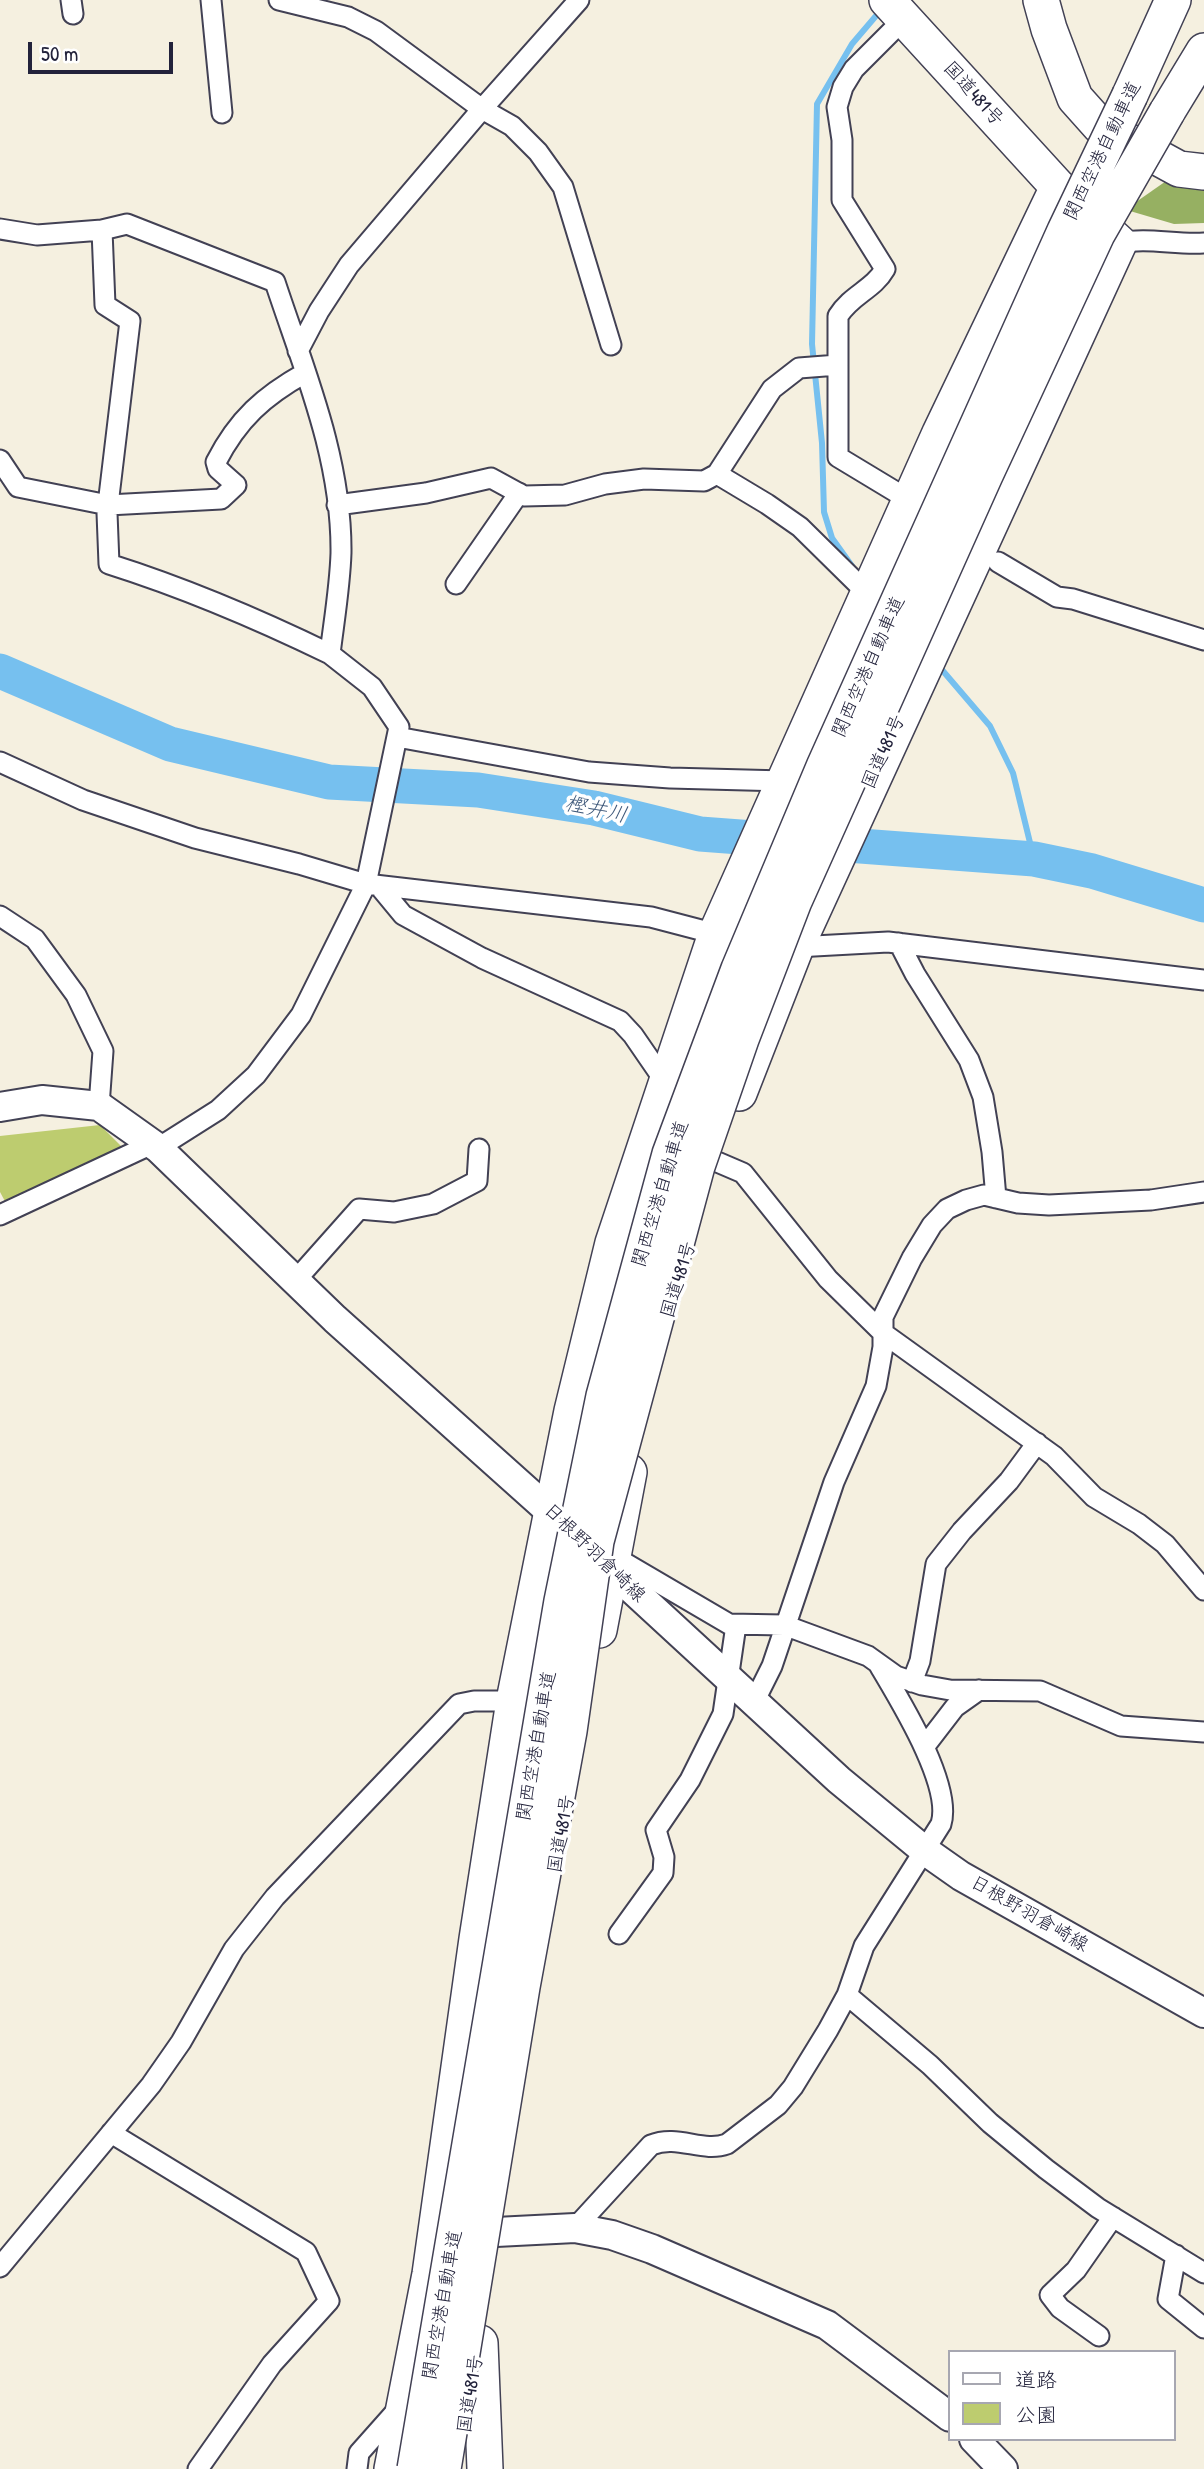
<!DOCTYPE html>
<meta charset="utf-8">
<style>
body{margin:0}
#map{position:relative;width:1204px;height:2469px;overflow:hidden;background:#f5f0e0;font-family:"Patrick Hand","Klee One",sans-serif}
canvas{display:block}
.legend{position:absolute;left:948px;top:2350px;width:228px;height:91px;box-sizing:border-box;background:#fff;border:2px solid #a7a7b1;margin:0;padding:9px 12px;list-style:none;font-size:21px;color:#22223b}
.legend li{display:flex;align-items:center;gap:14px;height:35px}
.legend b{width:35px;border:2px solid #a7a7b1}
.scale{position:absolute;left:28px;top:42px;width:145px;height:32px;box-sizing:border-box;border:4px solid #22223b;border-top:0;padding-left:9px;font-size:21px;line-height:24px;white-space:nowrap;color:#22223b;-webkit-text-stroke:5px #fff;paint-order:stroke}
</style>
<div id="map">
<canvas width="1204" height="2469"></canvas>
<ul class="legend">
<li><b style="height:9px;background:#fff"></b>道路</li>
<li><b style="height:19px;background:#bdcc6f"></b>公園</li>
</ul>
<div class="scale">50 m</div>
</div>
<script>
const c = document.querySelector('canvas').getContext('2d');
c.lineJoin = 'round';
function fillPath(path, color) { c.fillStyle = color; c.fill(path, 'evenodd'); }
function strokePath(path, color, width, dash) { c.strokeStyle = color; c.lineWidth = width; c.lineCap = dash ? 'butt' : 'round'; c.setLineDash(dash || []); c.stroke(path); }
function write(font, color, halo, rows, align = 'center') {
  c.font = font + ' "Patrick Hand","Klee One",sans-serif'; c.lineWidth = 7; c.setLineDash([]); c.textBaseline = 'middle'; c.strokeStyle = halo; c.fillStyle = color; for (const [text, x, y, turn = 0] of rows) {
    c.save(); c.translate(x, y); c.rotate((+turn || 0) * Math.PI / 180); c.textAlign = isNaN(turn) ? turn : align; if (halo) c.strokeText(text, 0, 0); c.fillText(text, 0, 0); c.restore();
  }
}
fillPath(new Path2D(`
 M100,1125L129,1154L7,1205L0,1192V1136Z`), '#bdcc6f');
fillPath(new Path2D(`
 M1169,179L1204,184V223L1174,224L1130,211L1136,202Z`), '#96b062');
strokePath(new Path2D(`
 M852,566L832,538L824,512L822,443L812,344L817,104L852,44L881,10
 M937,664L990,726L1013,773L1034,859`), '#76c0ef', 6);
strokePath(new Path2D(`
 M0,671L170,744L329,782L478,790L594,808L700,834L1034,859L1092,871L1204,905`), '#76c0ef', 35);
const street = new Path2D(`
 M71,0L73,14
 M211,0L222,113
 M279,0L348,17L376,31L482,109L512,126L538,152L563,187L611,345
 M0,229L37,235L102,230L127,224L275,282C304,370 342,458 341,553C340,586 334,621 330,654L372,687L399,727L366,884L301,1015L256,1075L218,1110L158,1148
 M102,230L105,305L130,321L107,513L109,564C185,588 258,619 330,654
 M1119,243C1147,237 1175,245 1204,243
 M298,351L319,311L349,265L482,109L579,0
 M0,460L18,487L108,505L221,499L236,485L218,469L216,462C238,419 264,396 305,373
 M717,474L772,389L799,368L838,365
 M896,492L838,457V316C852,294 873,290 885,269L842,200V140L837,107L843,87L854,69L904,19
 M337,505L426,493L491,478L524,496L565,495L605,484L644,479L704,481L717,474L767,504L800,527L868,594
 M998,562L1057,597L1073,599L1204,640
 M456,584L519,493
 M397,737L589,772L670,778L784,781
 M0,762L83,800L195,838L299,864L366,884L651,917L716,934
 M379,886L403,915L482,958L620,1021L633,1035L666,1083
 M0,916L35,939L76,995L103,1051L99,1106
 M899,943L915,974L969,1060L983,1097L992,1152L996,1198
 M796,947L888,942L1204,980
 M715,1161L743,1173L828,1279L883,1333L1054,1456L1094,1497L1139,1524L1165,1544L1204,1590
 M0,1215L152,1144
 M295,1281L359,1209L394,1212L433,1204L477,1181L479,1149
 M613,1556L729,1624L784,1625L868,1656L896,1676L922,1685L950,1690L1040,1691L1121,1726L1204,1732
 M912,1682L920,1661L936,1564L962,1531L1009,1481L1037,1443
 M754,1702L772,1666L834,1482L876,1386L883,1347V1317L912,1258L932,1225L947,1209L966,1200L984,1195L1018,1203L1049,1205L1151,1200L1204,1192
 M925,1746L955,1707L979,1690
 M619,1934L663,1873L664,1857L656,1830L690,1780L723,1714L736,1625
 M847,1995L930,2065L990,2123L1046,2169L1098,2208L1204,2273
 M111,2133L306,2252L329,2301L272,2364L198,2469
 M575,2228L651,2145C678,2134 702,2153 727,2144L778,2105L793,2087L828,2030L847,1995L864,1946L941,1824C953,1785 899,1699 879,1665
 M1176,2255L1168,2299L1204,2328
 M0,2267L151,2085L181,2042L234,1949L275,1897L459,1704L474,1701H514
 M1099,2336L1060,2308L1050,2295L1076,2270L1113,2217
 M357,2469L359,2453L399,2408`);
const secondary = new Path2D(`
 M0,1107L42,1100L99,1106L158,1148L335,1319L564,1524
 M597,1557L839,1780L924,1850L961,1876L1204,2013
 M496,2232L575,2228L612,2235L652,2249L827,2325L950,2417
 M974,2439L1003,2469`);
const highway = new Path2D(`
 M1041,0L1049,29L1075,98L1100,126L1179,169L1204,172
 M1130,95L1173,0
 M1167,112L1204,51
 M739,1093L796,947L1119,243L1058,187L887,0
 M599,1630L629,1472
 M480,2343L485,2469
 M392,2469L430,2274L477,1939L514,1701L572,1411L613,1243L716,934L940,433L1058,187`);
strokePath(street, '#424154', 23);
strokePath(secondary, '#424154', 32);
strokePath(highway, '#424154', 38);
strokePath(street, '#fff', 19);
strokePath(secondary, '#fff', 28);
strokePath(highway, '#fff', 35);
const highwayBridge = new Path2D(`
 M415,2469L562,1601L604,1396L670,1154L739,969L824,767L1065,231L1130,95
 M443,2469L522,1987L569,1731L596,1541L697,1166L741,1039L794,901L985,475L1097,234L1167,112`);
strokePath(highwayBridge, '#424154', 38, []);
strokePath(highwayBridge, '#fff', 35);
write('19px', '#22223b', '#fff', [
 ["国道481号",973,94,48],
 ["関西空港自動車道",1103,151,-64],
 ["関西空港自動車道",869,667,-66],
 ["国道481号",884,752,-66],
 ["関西空港自動車道",661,1194,-73],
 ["国道481号",679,1280,-73],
 ["日根野羽倉崎線",594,1553,44],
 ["関西空港自動車道",537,1746,-80],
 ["国道481号",562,1834,-80],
 ["日根野羽倉崎線",1029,1914,30],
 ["関西空港自動車道",443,2305,-80],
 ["国道481号",471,2394,-81]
]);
write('italic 21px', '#3f597a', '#fff', [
 ["樫井川",596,810,12]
]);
</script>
